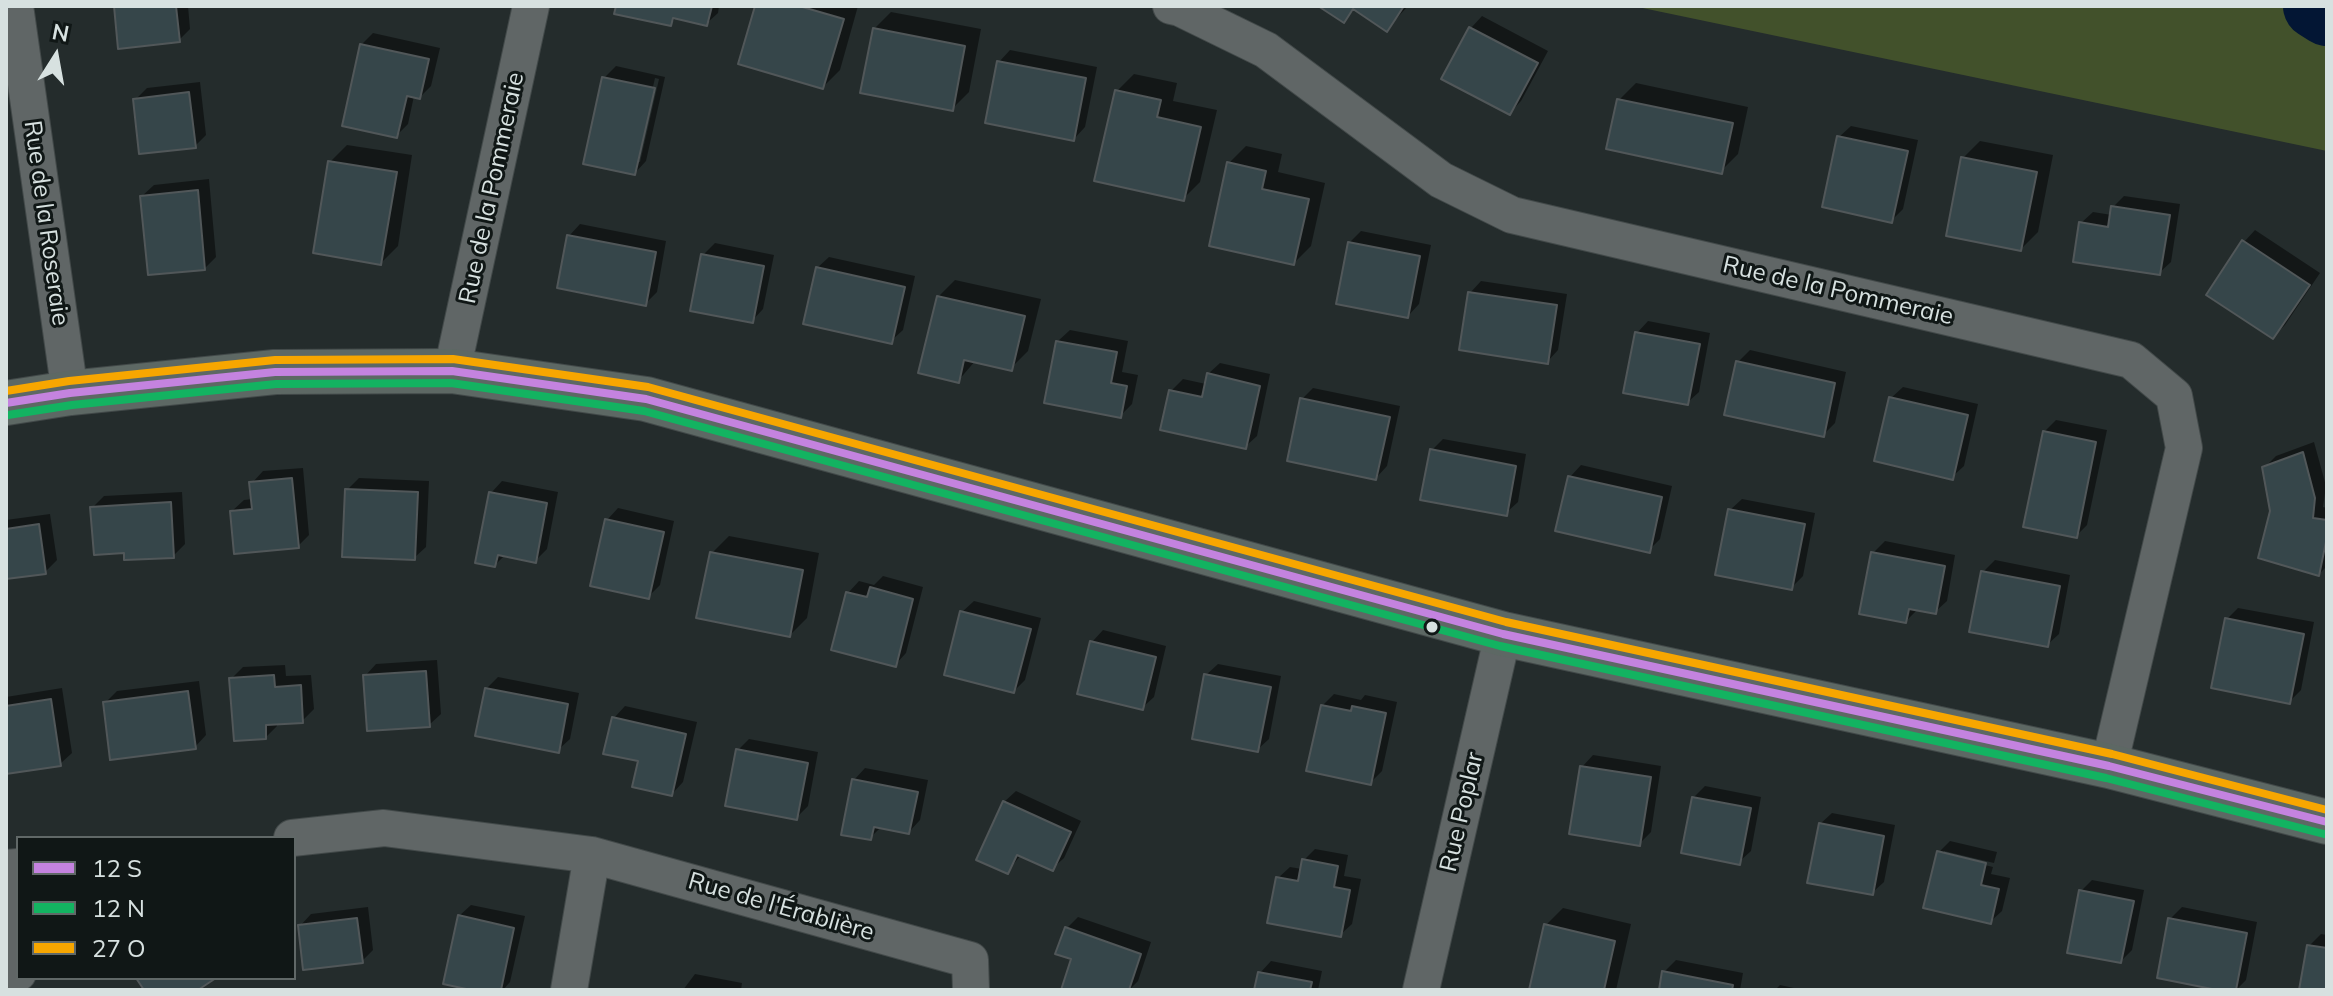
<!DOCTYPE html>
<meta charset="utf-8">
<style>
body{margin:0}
#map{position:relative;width:2333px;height:996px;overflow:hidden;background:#242c2c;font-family:Mulish,sans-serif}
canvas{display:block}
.frame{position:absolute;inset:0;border:8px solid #d7e1e0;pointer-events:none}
.legend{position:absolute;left:16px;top:836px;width:280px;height:144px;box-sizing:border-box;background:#101716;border:2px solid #606867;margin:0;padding:10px 14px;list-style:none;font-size:24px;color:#d7e1e0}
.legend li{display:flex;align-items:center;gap:16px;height:40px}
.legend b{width:40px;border:2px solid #606867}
.north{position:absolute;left:16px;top:16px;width:80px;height:80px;-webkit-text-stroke:6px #101716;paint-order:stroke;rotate:11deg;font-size:22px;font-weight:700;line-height:32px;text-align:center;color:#d7e1e0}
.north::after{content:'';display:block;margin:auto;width:28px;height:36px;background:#d7e1e0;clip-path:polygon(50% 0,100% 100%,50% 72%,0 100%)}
</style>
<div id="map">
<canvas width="2333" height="996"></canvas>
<div class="frame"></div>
<ul class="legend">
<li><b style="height:10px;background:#c483df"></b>12 S</li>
<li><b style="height:10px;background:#13b361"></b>12 N</li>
<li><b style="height:10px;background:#f7a600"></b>27 O</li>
</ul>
<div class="north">N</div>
</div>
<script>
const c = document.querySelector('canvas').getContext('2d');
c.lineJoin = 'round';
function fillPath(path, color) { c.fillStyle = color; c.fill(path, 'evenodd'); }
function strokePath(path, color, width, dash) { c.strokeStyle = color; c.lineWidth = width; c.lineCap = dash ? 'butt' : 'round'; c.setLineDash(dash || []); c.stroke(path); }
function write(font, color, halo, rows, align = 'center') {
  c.font = font + ' Mulish,sans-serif'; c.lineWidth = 6; c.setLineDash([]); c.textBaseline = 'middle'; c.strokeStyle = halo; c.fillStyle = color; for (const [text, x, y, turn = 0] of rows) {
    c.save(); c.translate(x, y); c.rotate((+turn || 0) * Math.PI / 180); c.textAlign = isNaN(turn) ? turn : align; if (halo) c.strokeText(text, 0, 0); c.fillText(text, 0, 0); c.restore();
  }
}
fillPath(new Path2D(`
 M1633,6H2327V151Z`), '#42512b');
fillPath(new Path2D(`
 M116,6H188L190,29L179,40Z
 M618,6H719L718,13L706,24L677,17L670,24Z
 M757,6H858L840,70L823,87Z
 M1322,6H1408L1386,30L1355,9L1344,20Z
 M891,12L981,29L969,92L952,109L874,29Z
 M1482,16L1548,51L1521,101L1510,113L1444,78L1471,28Z
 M373,33L440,48L431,86L420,97L414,96L408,124L396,136L361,45Z
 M1010,50L1097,67L1085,127L1074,139L999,62Z
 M616,66L665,77L646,161L635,173L604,78ZM655,78L659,79L640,162H636Z
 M1134,74L1177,83L1173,101L1217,110L1200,182L1183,199L1117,91Z
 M200,82L206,135L195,146L135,100L147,88Z
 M1636,83L1748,107L1738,154L1721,171L1619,100Z
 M1851,126L1918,140L1903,209L1891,221L1839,137Z
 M1980,141L2053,155L2038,232L2021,249L1963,158Z
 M347,145L412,155L398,246L381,263L330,162Z
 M1246,146L1282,154L1278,172L1325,183L1311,246L1294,263L1229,163Z
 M209,179L216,257L205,268L142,196L154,185Z
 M2124,196L2180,204L2171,262L2159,273L2081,223L2093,212L2112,215L2113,207Z
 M580,224L666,241L657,292L645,304L569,236Z
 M2255,230L2320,273L2285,325L2273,337L2244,242Z
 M1361,231L1431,245L1419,304L1408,316L1349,243Z
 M715,243L774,255L763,309L752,321L703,255Z
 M829,257L915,276L903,330L891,341L817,268Z
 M955,280L1041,299L1028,351L1011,368L976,360L958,381L938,297Z
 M1481,281L1567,294L1558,350L1547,362L1470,293Z
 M1648,321L1710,333L1699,392L1687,403L1637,333Z
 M1070,330L1128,341L1122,372L1138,375L1132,404L1120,416L1058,341Z
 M1750,350L1846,372L1835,423L1823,435L1738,362Z
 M1220,363L1270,374L1257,436L1245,447L1171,391L1183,379L1206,384L1208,374Z
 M1903,387L1978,404L1964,466L1952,477L1891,398Z
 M1313,388L1400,406L1387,466L1376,478L1302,399Z
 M2056,420L2107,430L2087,525L2076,536L2044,432Z
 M1443,439L1526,454L1518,502L1506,513L1432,450Z
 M2314,442L2326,486L2323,507L2327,508V566L2319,574L2272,511L2265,467L2276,456Z
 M1581,465L1672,486L1660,539L1649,550L1570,477Z
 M303,468L309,535L298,546L232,511L244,500L253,499L252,483L263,471Z
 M359,478L429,481L426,547L414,558L347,490Z
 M502,481L558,492L547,549L535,561L505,555L495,565L491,493Z
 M182,492L185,544L173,556L126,551L92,508L104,496Z
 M1742,499L1815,513L1803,576L1791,588L1730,510Z
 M618,508L674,521L660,585L648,597L607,520Z
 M50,514L57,560L45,572L6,577V520Z
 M729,536L819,553L807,618L790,635L712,553Z
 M1885,541L1955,555L1947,601L1935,612L1918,609L1906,621L1873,553Z
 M1995,560L2070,575L2059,634L2047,645L1983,572Z
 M883,576L923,587L906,653L895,665L848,593L859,581L874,585Z
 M974,601L1041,618L1025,680L1014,691L962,612Z
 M2238,608L2314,622L2301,690L2290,701L2227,619Z
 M1103,630L1166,646L1154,697L1142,708L1092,642Z
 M437,660L441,714L429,725L365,676L376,664Z
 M1218,664L1281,676L1269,739L1257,750L1206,675Z
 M285,665L286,676L311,675L314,709L302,721L277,722V726L265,738L231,679L243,667Z
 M498,677L579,693L570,739L558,750L486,689Z
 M199,681L206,735L195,747L105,703L117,691Z
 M62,688L72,753L60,764L6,772V697Z
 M1334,694L1361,700L1365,695L1397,702L1382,771L1370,783L1322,706Z
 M625,706L697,722L683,782L672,794L641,760L614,718Z
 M749,739L818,752L808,806L796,818L738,750Z
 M1593,755L1661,766L1651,832L1639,844L1582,767Z
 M865,768L928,780L920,820L909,832L882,826L870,838L854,780Z
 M1705,786L1761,797L1751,851L1739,862L1693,798Z
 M1016,791L1081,821L1064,858L1052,869L1021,855L1007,872L1004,802Z
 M1832,813L1895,825L1884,882L1872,893L1820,824Z
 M1950,841L1997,852L1994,863L1944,851V855L1993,867L1991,874L2010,878L2002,911L1990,922L1939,852Z
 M1315,849L1348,855L1344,876L1361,879L1352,924L1340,935L1278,878L1290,867L1302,869L1304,860Z
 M2092,880L2144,890L2132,950L2121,961L2081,891Z
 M471,905L525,916L510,982L503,990H481L459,916Z
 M368,907L373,950L362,961L300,926L311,914Z
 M2182,907L2257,922L2246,980L2236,990H2228L2170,919Z
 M1563,908L1631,924L1616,990H1531L1546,925Z
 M1078,917L1151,942L1138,981L1129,990H1063L1074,958L1067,928Z
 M2321,934L2327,935V990H2301L2309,946Z
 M1676,960L1743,973L1740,990H1661L1664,972Z
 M1271,961L1322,971L1318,990H1256L1260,973Z
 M695,974L742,983L741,990H683Z
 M1780,985L1803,990H1775Z`), '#0007');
strokePath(new Path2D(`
 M2316,6L2327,13`), '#031634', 66);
const building = new Path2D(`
 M114,6H176L180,42L118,49Z
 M616,6H712L707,26L673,18L671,26L614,14Z
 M755,6H799L844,19L823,89L738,64Z
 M1318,6H1404L1387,32L1353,9L1344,23Z
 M1469,27L1538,63L1510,115L1441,79Z
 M873,28L965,46L953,111L860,93Z
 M360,44L429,59L420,99L407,96L397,138L342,126Z
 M997,61L1086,78L1074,141L985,123Z
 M602,77L655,88L635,175L583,164Z
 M1115,90L1161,100L1157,117L1201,127L1184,201L1094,181Z
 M189,92L196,148L139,154L133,99Z
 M1617,99L1733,123L1722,174L1606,149Z
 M1837,136L1908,151L1892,223L1822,207Z
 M1961,157L2037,172L2021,251L1946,236Z
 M328,161L397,172L381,265L313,253Z
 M1227,162L1266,171L1262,189L1309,199L1294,265L1209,246Z
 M198,190L205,270L148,275L140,196Z
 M2111,206L2170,215L2160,275L2073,262L2079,222L2108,227Z
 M567,235L656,252L646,306L557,288Z
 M2242,240L2310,285L2273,339L2206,295Z
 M1348,242L1420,256L1408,318L1336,304Z
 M701,254L764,266L753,323L690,311Z
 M816,267L905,287L892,344L803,324Z
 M1468,292L1557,305L1548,364L1459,350Z
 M937,296L1025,316L1012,371L964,360L959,383L918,373Z
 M1635,332L1700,344L1688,405L1623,393Z
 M1056,341L1117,352L1111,383L1127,386L1121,418L1044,403Z
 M1736,361L1835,383L1824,437L1724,415Z
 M1207,373L1260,386L1246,449L1160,430L1169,390L1202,397Z
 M1889,397L1968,415L1953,480L1874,461Z
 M1300,398L1390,417L1376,480L1287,461Z
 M2043,431L2096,442L2077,538L2023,527Z
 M1430,449L1516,466L1507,516L1420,500Z
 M2303,452L2315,498L2313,518L2327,520V537L2319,576L2258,558L2270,511L2262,467Z
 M1568,476L1662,497L1650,553L1555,531Z
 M292,478L299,548L234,554L230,511L252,509L249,482Z
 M345,489L418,492L415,560L342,557Z
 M489,492L547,503L536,563L498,555L495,567L475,563Z
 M171,502L174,558L124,560V553L94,555L90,507Z
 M1728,509L1805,524L1792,590L1715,575Z
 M605,519L664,532L649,599L590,586Z
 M39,524L46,574L6,579V529Z
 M710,552L803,570L790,637L696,618Z
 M1871,552L1945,566L1936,614L1909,609L1906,623L1859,614Z
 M1981,571L2060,586L2048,647L1969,632Z
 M870,587L913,599L896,667L831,650L846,592L867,597Z
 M960,611L1031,629L1014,693L944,675Z
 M2225,618L2304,634L2290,704L2211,688Z
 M1090,641L1156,657L1143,710L1077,694Z
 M426,671L430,727L367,731L363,675Z
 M1204,674L1271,687L1258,752L1192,739Z
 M274,675L275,687L301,685L303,723L266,725V739L234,741L229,678Z
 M485,688L568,704L559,753L475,736Z
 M188,691L196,749L110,760L103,702Z
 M51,699L61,766L6,774V706Z
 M1321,705L1351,711L1352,706L1386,713L1371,785L1306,771Z
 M612,717L686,734L672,796L632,787L638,761L603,754Z
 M736,749L808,763L797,820L725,806Z
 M1580,766L1651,777L1640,846L1569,834Z
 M852,779L918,792L909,834L874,827L871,840L841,835Z
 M1692,797L1751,808L1740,865L1681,853Z
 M1003,801L1071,832L1053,871L1017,855L1008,874L976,860Z
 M1819,823L1884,836L1873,895L1807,883Z
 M1937,851L1986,863L1981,885L1999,889L1991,924L1923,908Z
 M1302,859L1338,866L1334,887L1350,890L1341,937L1267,923L1276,877L1298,881Z
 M2079,890L2134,901L2121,963L2067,953Z
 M458,915L514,928L501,990H471L443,984Z
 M357,918L363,963L303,970L298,925Z
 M2168,918L2247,933L2236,990H2217L2157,978Z
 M1544,924L1615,941L1604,990H1529Z
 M1065,927L1141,954L1129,990H1061L1071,959L1055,954Z
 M2307,945L2327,948V990H2299Z
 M1662,971L1733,985L1732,990H1659Z
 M1258,972L1312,982L1310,990H1254Z
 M136,978H216L198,990H144Z`);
fillPath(building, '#36464a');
strokePath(building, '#515759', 2);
const street = new Path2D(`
 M15,6L70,393
 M1171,6L1180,8L1266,50L1441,180L1512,215L2131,360L2174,396L2184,448L2109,766
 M452,371L531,6
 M292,838L384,828L592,855L970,960L971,990
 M6,868L18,867
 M6,895L18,973
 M569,990L592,855
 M1421,990L1503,634`);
const secondary = new Path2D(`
 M6,403L70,393L275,372L452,371L646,399L1503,634L2109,766L2327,822`);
strokePath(street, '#424949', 38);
strokePath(secondary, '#424949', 46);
strokePath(street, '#606666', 36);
strokePath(secondary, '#5d6864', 44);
strokePath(new Path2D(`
 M6,403L70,393L275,372L452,371L646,399L1503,634L2109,766L2327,822`), '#c483df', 8);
strokePath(new Path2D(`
 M8,415L72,405L276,384L451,383L644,411L1500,646L2106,778L2324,834`), '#13b361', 8);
strokePath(new Path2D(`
 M6,391L69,381L275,360L453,359L648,387L1506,622L2112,754L2327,810`), '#f7a600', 8);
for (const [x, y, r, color] of [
 [1432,627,7,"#d7e1e0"]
]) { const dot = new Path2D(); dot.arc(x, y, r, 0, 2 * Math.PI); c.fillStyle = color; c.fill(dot); strokePath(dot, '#101716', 3); }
write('24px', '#d7e1e0', '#101716', [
 ["Rue de la Pommeraie",492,188,-78],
 ["Rue de la Roseraie",46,223,82],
 ["Rue de la Pommeraie",1838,291,13],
 ["Rue Poplar",1462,812,-77],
 ["Rue de l'Érablière",781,907,16]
]);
</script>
